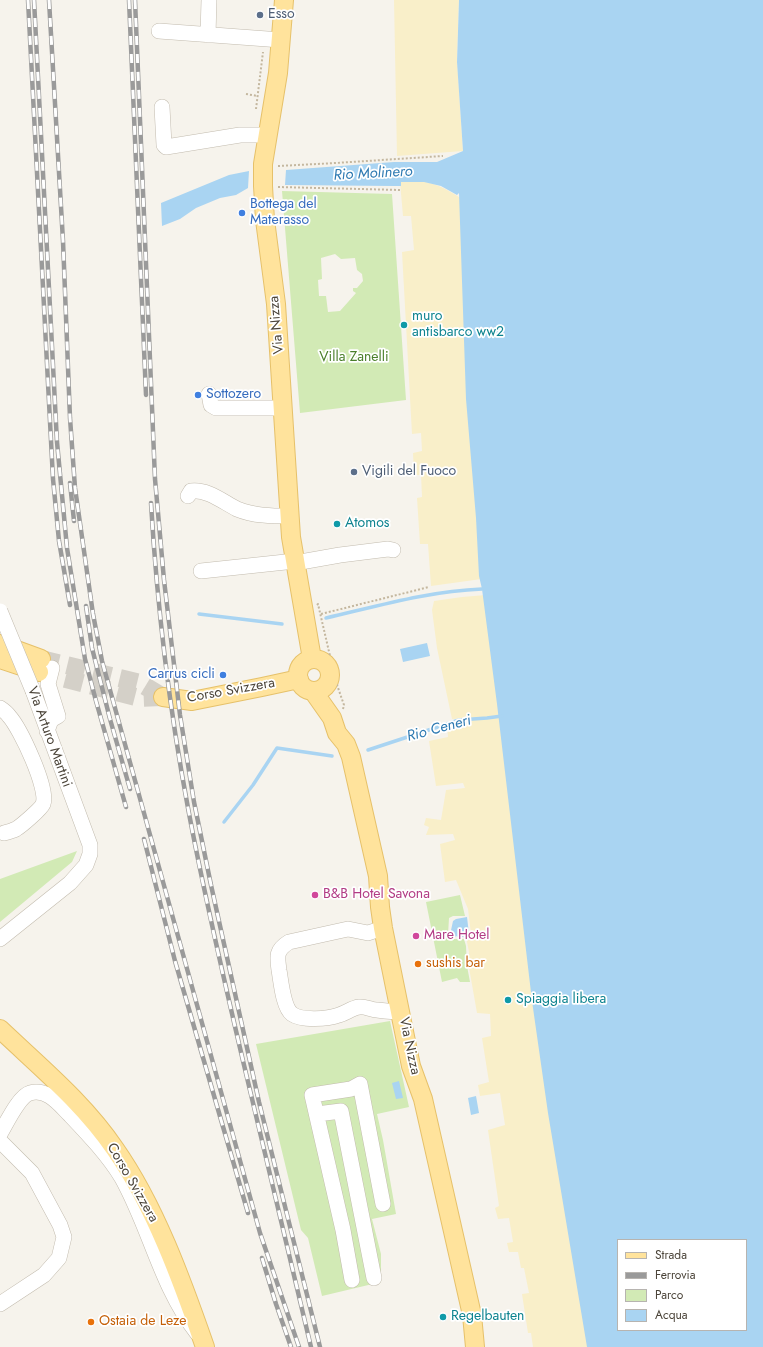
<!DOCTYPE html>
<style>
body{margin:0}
#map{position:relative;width:763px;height:1347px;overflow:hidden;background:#f6f3ec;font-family:Jost,sans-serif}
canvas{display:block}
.legend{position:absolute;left:617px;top:1239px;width:130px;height:92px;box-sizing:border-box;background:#fff;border:1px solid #b7b4b0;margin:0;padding:5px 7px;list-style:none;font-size:12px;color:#4b4439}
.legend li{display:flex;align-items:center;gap:8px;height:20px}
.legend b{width:20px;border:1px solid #b7b4b0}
</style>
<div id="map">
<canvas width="763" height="1347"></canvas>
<ul class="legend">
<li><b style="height:5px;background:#ffe39c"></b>Strada</li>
<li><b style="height:5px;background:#9a9a9a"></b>Ferrovia</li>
<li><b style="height:11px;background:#d2eab5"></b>Parco</li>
<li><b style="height:11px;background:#a9d4f2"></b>Acqua</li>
</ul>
</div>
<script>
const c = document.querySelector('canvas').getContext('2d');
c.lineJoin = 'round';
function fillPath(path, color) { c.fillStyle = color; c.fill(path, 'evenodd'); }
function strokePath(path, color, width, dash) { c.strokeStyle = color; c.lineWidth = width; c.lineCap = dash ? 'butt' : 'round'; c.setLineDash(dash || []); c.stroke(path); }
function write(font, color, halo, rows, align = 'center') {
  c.font = font + ' Jost,sans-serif'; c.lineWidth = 3.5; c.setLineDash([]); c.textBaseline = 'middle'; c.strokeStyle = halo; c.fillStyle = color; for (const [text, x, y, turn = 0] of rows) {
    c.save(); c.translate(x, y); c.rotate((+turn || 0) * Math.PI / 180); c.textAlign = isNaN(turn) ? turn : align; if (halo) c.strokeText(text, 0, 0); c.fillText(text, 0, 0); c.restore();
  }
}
fillPath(new Path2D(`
 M282,191L392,194L406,400L300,413ZM335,254L341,259L355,258L357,270L362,274L363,281L357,288H353V291L356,293L340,311L328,312L326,296H319L318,280L322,279L321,258Z
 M77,851L72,862L0,922V879Z
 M460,895L465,916H453L449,918L448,935L453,939H464L466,946L467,966L470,982H460L457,978L442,982L426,902Z
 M390,1021L409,1107L377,1114L383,1140L396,1214L372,1219L381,1254V1282L322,1296L308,1238L301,1230L256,1044Z`), '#d2eab5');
fillPath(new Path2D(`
 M394,0H459L457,59L463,151L397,156Z
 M400,182C409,182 418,180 426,182C444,186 458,196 473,207L496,577L431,586L428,544H420L417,498L422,497L421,475H414L413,453L422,451L421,433L412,434L402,252L414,250L411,216H403Z
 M498,594L597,1347H533L531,1333H528L522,1294L529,1293L524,1268H521L518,1252H509L507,1243L513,1242L509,1218L498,1219L495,1208L499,1206L488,1130L505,1125L500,1093L480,1096L478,1085L489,1082L482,1038L491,1036L490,1014L477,1013L468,962L469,952L466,937L471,934L468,909L456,880L445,882L440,844L455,840L453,834L426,835L429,827L424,825L426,818L441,820L446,790L465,788L463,783L436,786L429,741L448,737L447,725L470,723V718L452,719L437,648L432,610L434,601L462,597Z`), '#f9efc9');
fillPath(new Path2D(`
 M459,0H763V1347H587L548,1113L532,1001L497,704L482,589L479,576L476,518L466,399L459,193L457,195L441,186L424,182H401V186H393L285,185L286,170L394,162H437L463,151L457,62ZM618,1240H746V1330H618Z
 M249,171L248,188L236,195L220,198L196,208L180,219L162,226L161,203L229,175Z
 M427,643L430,656L403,662L400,649Z
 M467,917L469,934L460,938L456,936L454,938L450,935L453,921L456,919Z
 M399,1081L403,1098L396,1099L392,1083Z
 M476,1096L479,1113L471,1115L468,1098Z`), '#a9d4f2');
strokePath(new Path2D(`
 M199,614L282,624
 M326,618C378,606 429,591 482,589
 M368,750L459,720L487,718L502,716
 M224,822L253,785L277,748L332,756`), '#a9d4f2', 3.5);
strokePath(new Path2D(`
 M41,659L140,683L163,697
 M39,672L140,698L163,697`), '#d4d0c8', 18, [18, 9]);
const minor = new Path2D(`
 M159,31L281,40
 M208,35L209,0
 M162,107L164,145L166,147L240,135H267
 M209,394L211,405L216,408H283
 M188,496L191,491C208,489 223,502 237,509C254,516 272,516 290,516
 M295,563L340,555L388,549L393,550
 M201,571L295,561
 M0,708C3,710 7,713 9,716C20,728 49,789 43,804C41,809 21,826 16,829C12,831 8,832 4,833
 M47,731L51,720L58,716L48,684L52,668
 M383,928L368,933L348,929L289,942C276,950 277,956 279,970C281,981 283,1007 292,1014C302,1021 328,1019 339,1015C346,1013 352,1008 359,1007C365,1006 371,1010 377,1010C385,1011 393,1012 401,1012
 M0,939L70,883L86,865L90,854V845L33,691
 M317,1114L341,1111L374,1278
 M0,1134C6,1124 19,1096 30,1093C47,1088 59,1104 70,1115C88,1134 108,1155 122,1178C150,1228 161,1287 197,1333
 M0,1141L32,1173L60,1225L64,1237L59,1258L44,1275L0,1304
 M352,1280L343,1230L312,1095L351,1089L360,1084L383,1204`);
const major = new Path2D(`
 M284,0L278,73L263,164V186L265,220L276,304L291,537L312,659
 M0,644L41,659
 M0,659L39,672
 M298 675a16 16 0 1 1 32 0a16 16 0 1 1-32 0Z
 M313,691L332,718L337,733L346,744L351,757L378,876L380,907L383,928L411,1066L423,1099L472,1315L475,1347
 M163,697L192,701L262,687L299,679
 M0,1029C40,1067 84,1103 115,1149C155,1206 182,1281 205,1347`);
strokePath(minor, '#c2bbae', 16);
strokePath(major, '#e6c16a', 20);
strokePath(new Path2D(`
 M246,94L258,96
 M256,109L263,52
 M278,166L336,163L443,156
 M278,187L400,190
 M317,605L318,604L336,682L344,705L343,709
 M321,614L429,587`), '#c4b79f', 2, [2, 2]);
strokePath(minor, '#fff', 15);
strokePath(major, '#ffe39c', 18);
const rail = new Path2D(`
 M28,0L53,479L59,541L70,605
 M34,0L57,442L67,548L85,659L96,701L126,807
 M49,0L63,241L70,418L75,488L93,614L102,661L260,1233L299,1347
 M129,0L146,395
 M135,0L155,479L164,580L180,715L194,802L211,885L259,1102L320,1347
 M70,483L74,521
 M151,503C157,605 169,707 188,808C204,894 224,980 244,1065C266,1159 289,1253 311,1347
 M86,606L92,648L110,719L130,789
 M144,839L175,961L248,1213
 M262,1258L276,1304L291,1347`);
strokePath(rail, '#9a9a9a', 4.5);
strokePath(rail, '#fff', 3, [9]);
const minorBridge = new Path2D(`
 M0,611L33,691`);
strokePath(minorBridge, '#c2bbae', 16, []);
strokePath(minorBridge, '#fff', 15);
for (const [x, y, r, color] of [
 [260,15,4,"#5c6f8a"],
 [242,213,4,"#3f7fe0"],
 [404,325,4,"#0f9aa8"],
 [198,395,4,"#3f7fe0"],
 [354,472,4,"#5c6f8a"],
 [337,524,4,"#0f9aa8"],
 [223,675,4,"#3f7fe0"],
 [315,895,4,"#d1479c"],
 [416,936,4,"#d1479c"],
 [418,964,4,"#e8710a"],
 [508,1000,4,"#0f9aa8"],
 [443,1317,4,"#0f9aa8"],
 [91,1322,4,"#e8710a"]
]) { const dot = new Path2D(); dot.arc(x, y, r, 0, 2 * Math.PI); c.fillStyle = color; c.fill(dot); strokePath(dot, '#fff', 1.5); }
write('14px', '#4e5e75', '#fff', [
 ["Esso",268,15],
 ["Vigili del Fuoco",362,472]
], 'left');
write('14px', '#366cbe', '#fff', [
 ["Bottega del",250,205],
 ["Materasso",250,221],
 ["Sottozero",206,395],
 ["Carrus cicli",215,675,"right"]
], 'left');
write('14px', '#0d838f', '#fff', [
 ["muro",412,317],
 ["antisbarco ww2",412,333],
 ["Atomos",345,524],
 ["Spiaggia libera",516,1000],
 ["Regelbauten",451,1317]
], 'left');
write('14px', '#4b4439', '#fff', [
 ["Via Nizza",277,325,-95],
 ["Corso Svizzera",231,691,-10],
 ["Via Arturo Martini",49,737,70],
 ["Via Nizza",409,1046,78],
 ["Corso Svizzera",132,1183,60]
]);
write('14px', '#4a7f2a', '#fff', [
 ["Villa Zanelli",354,358]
]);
write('14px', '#b23c85', '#fff', [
 ["B&B Hotel Savona",323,895],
 ["Mare Hotel",424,936]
], 'left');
write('14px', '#c56008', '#fff', [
 ["sushis bar",426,964],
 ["Ostaia de Leze",99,1322]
], 'left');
write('italic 15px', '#2e7ab2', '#fff', [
 ["Rio Molinero",373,174,-3],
 ["Rio Ceneri",439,729,-15]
]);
</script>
